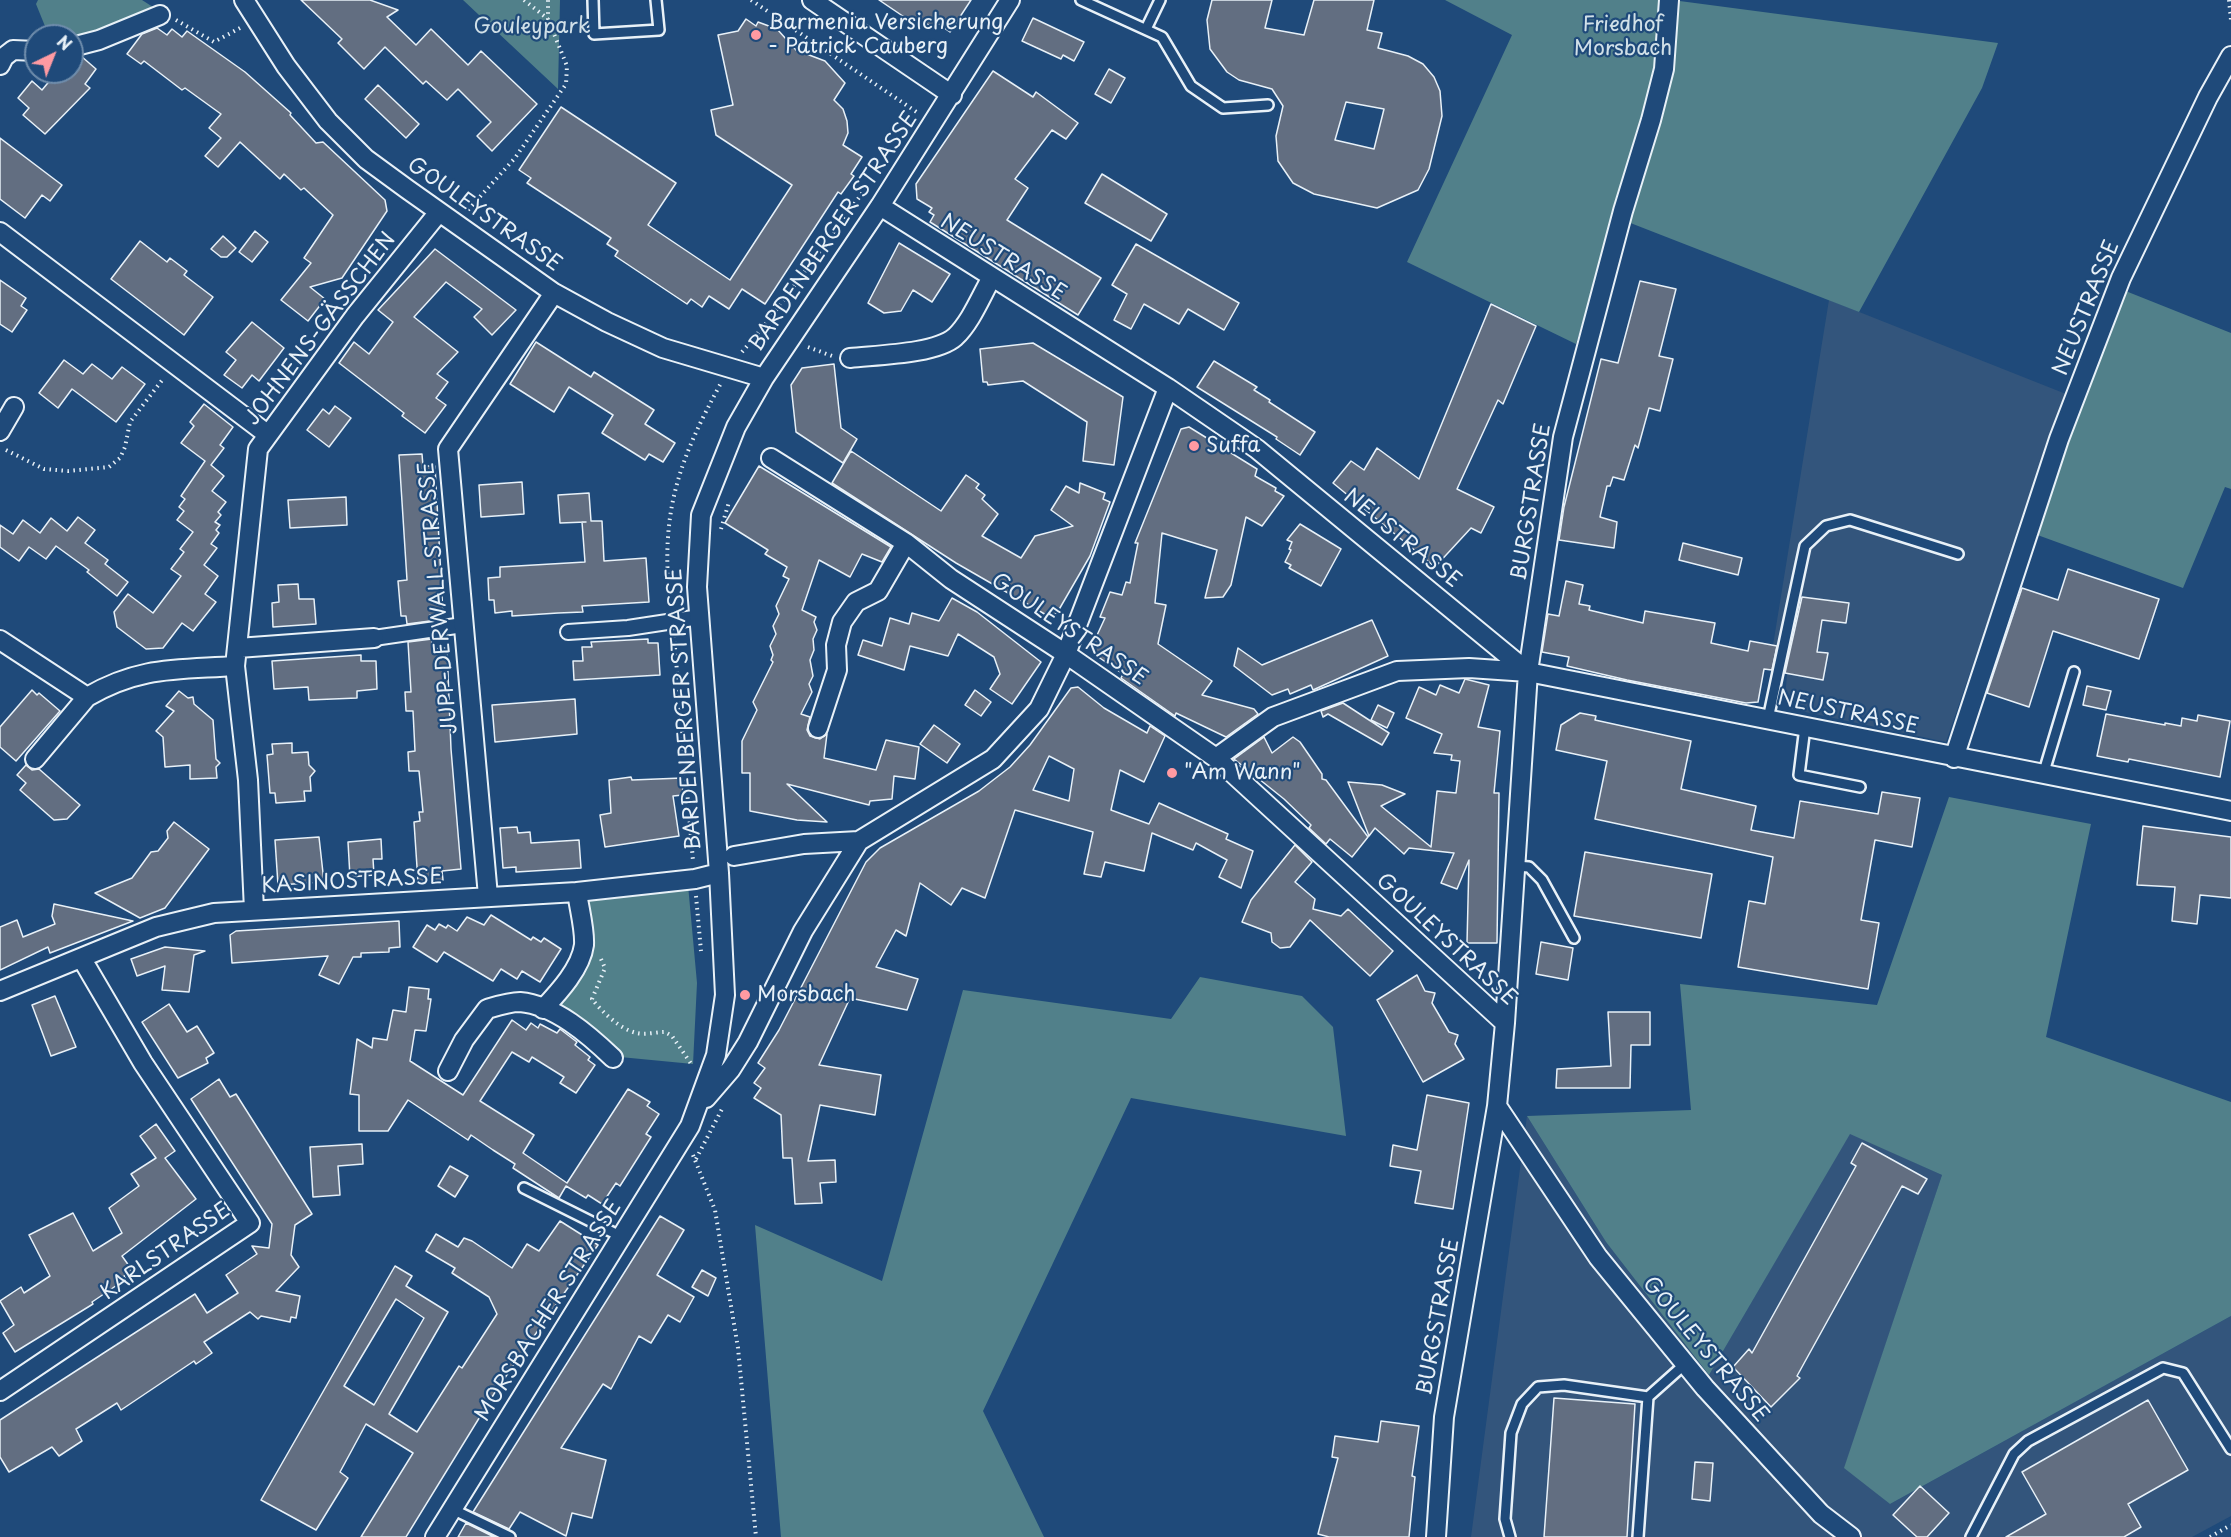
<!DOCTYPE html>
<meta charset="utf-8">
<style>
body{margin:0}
#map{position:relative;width:2231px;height:1537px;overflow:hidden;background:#1f4a7a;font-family:"Playpen Sans",sans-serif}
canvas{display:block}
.north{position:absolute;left:24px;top:24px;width:60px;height:60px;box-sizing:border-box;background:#1f4a7a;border:2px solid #6f8dac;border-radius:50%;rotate:43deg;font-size:16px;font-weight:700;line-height:24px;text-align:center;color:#e8f1f8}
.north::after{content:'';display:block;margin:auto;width:21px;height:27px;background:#ff9aa2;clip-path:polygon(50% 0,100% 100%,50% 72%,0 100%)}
</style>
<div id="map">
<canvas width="2231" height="1537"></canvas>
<div class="north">N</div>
</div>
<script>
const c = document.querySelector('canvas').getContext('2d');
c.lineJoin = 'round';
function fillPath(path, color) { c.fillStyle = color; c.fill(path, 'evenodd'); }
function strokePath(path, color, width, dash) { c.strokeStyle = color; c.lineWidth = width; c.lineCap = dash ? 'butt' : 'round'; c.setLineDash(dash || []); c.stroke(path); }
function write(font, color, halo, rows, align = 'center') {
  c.font = font + ' "Playpen Sans",sans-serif'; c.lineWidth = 4.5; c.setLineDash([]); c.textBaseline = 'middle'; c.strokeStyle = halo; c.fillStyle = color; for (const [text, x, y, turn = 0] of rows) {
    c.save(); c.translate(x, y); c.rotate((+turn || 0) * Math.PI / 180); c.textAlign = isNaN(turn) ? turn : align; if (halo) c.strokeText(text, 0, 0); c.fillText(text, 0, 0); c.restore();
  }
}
fillPath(new Path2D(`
 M1829,300L2066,394L1946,742L1791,709L1785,699L1787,674L1769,670Z
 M1527,1116L1606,1242L1709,1375L1850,1133L1942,1175L1845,1467L1890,1504L2231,1316V1516L2192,1537H1471Z`), '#33557c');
fillPath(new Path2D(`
 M38,0H142L156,9L110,28L72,40V36H49L36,4Z
 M463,0H560L558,89Z
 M1445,0H1672L1998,43L1982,88L1859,312L1615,217L1576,344L1407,262L1512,35Z
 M2108,284L2231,333V489L2225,487L2183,588L2021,529L2066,394Z
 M1949,797L2091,824L2046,1037L2231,1102V1316L1890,1504L1844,1468L1942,1175L1850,1134L1709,1375L1606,1242L1527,1116L1691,1110L1680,984L1877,1005Z
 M688,885L697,983L693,1064L620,1057L557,1005L585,966L587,896Z
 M1200,977L1302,996L1333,1027L1346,1136L1131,1098L983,1411L1044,1537H781L755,1225L882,1281L963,990L1171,1019Z`), '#51808a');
const building = new Path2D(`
 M301,0H370L398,10L387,17L416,45L431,29L468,65L481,51L537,104L492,151L477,136L491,122L458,89L447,100L426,81L423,84L385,47L364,69L338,43L342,39Z
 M879,0H971L950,32L937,23L933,28L920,19L916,25Z
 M1212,0H1272L1265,28L1304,35L1314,0H1374L1367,30L1382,33L1378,48L1408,56L1423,64L1434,77L1440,91L1442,116L1429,169L1418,190L1377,208L1314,194L1293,183L1278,161L1276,136L1283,106L1272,89L1239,80L1227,72L1210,49L1207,20ZM1346,102L1384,109L1374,149L1335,140Z
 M1033,18L1084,42L1074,61L1063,55L1061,59L1022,41Z
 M746,19L756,26L758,22L777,29L796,50L825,61L845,83L834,100L843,109L847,121L848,133L843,145L862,157L851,174L854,176L841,194L838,192L765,304L742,289L729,309L709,296L702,307L691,299L687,304L615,256L618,251L607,244L611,238L527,183L531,178L519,170L561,107L676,183L648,225L730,280L792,185L716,135L711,110L733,105L718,35L738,31Z
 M157,28L167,35L172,29L182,37L187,31L245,72L291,113L290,115L316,143L323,142L385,200L387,211L342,278L310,287L325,299L308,321L281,300L311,263L304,258L333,215L304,188L301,190L284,174L280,179L240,142L218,167L205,156L221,138L209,128L221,114L185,88L182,90L144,61L141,64L127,54L142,34Z
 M81,56L96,69L85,84L90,88L45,134L23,115L29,108L18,98L32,81L42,90L57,72H72V58Z
 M1109,69L1125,78L1111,103L1095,94Z
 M993,71L1033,97L1036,92L1078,123L1066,139L1052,130L1015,179L1028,188L1007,220L1101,278L1078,315L930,222L934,215L929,212L932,208L917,199L916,184Z
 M378,85L419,124L406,138L365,99Z
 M0,138L62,185L50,201L42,195L25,218L0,199Z
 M1102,174L1167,214L1151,241L1085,203Z
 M255,231L268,242L252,262L239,252Z
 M223,236L236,248L227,257H221L211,249Z
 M140,241L167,262L170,258L187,271L184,275L213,297L184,335L111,279Z
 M899,243L950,274L932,302L913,290L901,311L884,313L868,303Z
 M1136,244L1239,303L1224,330L1188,309L1179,324L1144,304L1131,329L1114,320L1127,294L1112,285Z
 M435,249L516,310L492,335L474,317L482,309L446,282L414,317L458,352L437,374L448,382L436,398L446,405L425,433L402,416L404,413L339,363L354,342L369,354L393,322L378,310Z
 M0,280L26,298L21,306L27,310L12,332L0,324Z
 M1640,281L1676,289L1659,356L1673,359L1660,411L1649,408L1638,448L1635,445L1624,480L1613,477L1610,486H1607L1600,517L1617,522L1614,548L1559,540L1564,507L1601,359L1618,363Z
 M1491,304L1536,326L1503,404L1498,400L1457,489L1494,507L1481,533L1471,528L1435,567L1333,483L1351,461L1364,470L1377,448L1419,479Z
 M252,322L284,348L259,381L252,375L242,388L224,375L236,360L226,352Z
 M536,342L591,377L594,372L654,410L645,424L675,443L663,462L649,454L645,460L602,433L613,415L569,387L554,412L510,384Z
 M1033,343L1123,397L1114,465L1083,461L1087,422L1023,381L988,385L987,382H983L980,349Z
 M64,360L83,374L92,364L112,379L122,367L145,384L116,422L72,389L58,408L39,393Z
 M1214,361L1257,387L1254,390L1270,400L1269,402L1315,432L1300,455L1276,439L1277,437L1197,387Z
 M834,364L841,428L857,439L843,463L796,432L791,385L802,368Z
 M204,404L233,427L220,445L224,448L211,465L224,476L212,491L226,502L218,512L221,515L215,522L220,525L216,530L219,533L211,544L217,548L204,565L218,576L205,594L216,602L193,631L182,623L163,648L146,649L117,627L114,612L128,594L153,613L181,576L171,569L184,552L180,549L193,532L177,520L184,511L179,507L185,499L181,496L205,461L181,443L194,426L190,422Z
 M335,406L351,418L329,447L307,430L323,409L329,414Z
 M1189,427L1257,469L1255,476L1276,488L1275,491L1284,496L1262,526L1246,517L1231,585L1223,597L1205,598L1217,550L1162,533L1155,603L1166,605L1158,644L1212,681L1202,695L1254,709L1258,714L1226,737L1176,713L1175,716L1121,678L1123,674L1094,654L1092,646L1105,618L1100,617L1110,592L1122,595L1126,582L1130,583L1138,543H1135L1181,429Z
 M851,451L941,511L966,475L979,484L976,488L985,495L982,499L998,514L982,536L1021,558L1035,536L1073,526L1051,510L1066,486L1079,493L1080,483L1105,493L1103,499L1110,502L1090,556L1057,613L1048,616L956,563L832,483Z
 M422,454L423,466H435L443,614L430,615V621L407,624L406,616H401L398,581L407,580L399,455Z
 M759,466L891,547L882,562L862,554L850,577L819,560L802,610L816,617L814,622L817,630L813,639L814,650L810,660L813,676L809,684L812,692L801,714L810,717L807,730L810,736L820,739L827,734L824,758L876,770L886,740L919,747L915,779L894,776L892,799L870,801L869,805L787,784L827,822L797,820L750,811V773H742V741L757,710L753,702L773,662L771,660L773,655L770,646L776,634L773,626L779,614L776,606L789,579L783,576L787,567L765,554L768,550L725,523Z
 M522,482L524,514L481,517L479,485Z
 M589,493L591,521H602L604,561L646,558L649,602L582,606L583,612L558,613L512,616V611L495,613L494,600H489L488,578L500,577V567L585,562L582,522H586L560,523L558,495Z
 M346,497L347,525L290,528L288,500Z
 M78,517L95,530L85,543L108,560L105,564L128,582L117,596L87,572L89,570L56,546L46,559L29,547L19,561L0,547V525L13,534L23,520L40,533L51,518L67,531Z
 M1300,524L1341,549L1321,586L1289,568L1291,565L1285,562L1291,550L1289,549L1292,542L1287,540Z
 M1683,543L1742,558L1738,575L1679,560Z
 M2068,569L2159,599L2139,659L2053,631L2029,707L1987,693L2022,588L2058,600Z
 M1566,581L1583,585L1579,604L1590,606L1589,610L1643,623L1645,611L1715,623L1711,643L1748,651L1750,641L1777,646L1772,670L1764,669L1758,702L1746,703L1627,680L1567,666L1569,657L1542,652L1548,614L1559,616Z
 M298,584L299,599H314L316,624L273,627L272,603L279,602L278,585Z
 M1802,597L1849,603L1846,623L1822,620L1817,652L1828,653L1823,680L1785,673Z
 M952,598L977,612L1041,662L1012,704L990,689L1000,674L994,657L958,634L948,656L910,646L904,670L858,655L863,640L882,646L890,618L909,624L912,613L939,621Z
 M1372,620L1388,656L1313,690L1311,685L1290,694L1288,689L1272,695L1234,666L1238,648L1262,665Z
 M432,639V649L447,648L451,749L461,869L442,871L443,880L418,882L414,822L420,821L419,812H423L419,771H409L408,752L415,751L413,711H406L405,692H411L408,642Z
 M648,639V643H658L660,675L574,680L573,661H583L582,647H592L591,642Z
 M361,655V661H376L377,689L357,691V698L309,700L308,687L274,689L272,661Z
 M1465,679L1489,685L1478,727L1500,731L1494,793H1499L1497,943H1467L1469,860L1457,889L1441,883L1454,853L1409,848L1404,854L1375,828L1369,836L1348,782L1382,785L1405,794L1381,806L1431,847L1437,791L1456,793L1460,761L1451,760L1452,755L1434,753L1442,734L1406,718L1419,687L1436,695L1440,685L1459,693Z
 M2087,686L2111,691L2106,710L2083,705Z
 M1078,687L1104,708L1147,733L1150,726L1165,736L1144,782L1120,770L1111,810L1149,824L1159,803L1228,834L1226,839L1253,851L1241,888L1219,877L1227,860L1196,843L1193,850L1152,833L1144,871L1105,862L1101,877L1084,874L1093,832L1015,810L985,898L962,888L951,905L920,883L906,936L896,930L876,967L918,979L907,1010L850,998L819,1065L881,1075L875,1115L820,1105L808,1161L835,1160L836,1182L820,1183L822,1203L795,1204L792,1158H783L781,1115L754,1098L761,1088L754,1083L765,1068L758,1063L779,1030L866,862L880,848L979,791L1010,767L1030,745L1071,688ZM1049,756L1074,769L1069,801L1033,790Z
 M32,690L37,695L39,693L60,711L16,761L0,747V727Z
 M975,690L991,702L981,716L965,705Z
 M179,691L188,698L193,697L194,704L213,720L216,759L220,763L216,767L217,778L190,779V765L165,767L163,737L156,731L174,711L166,706Z
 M575,699L577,734L495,742L492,705Z
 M1343,703L1389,733L1382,745L1328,714L1323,717L1321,711Z
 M1378,705L1394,713L1387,728L1371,720Z
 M1580,713L1596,716L1595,720L1691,741L1681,789L1756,806L1751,830L1794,838L1800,801L1878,814L1882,792L1920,798L1912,847L1875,840L1861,920L1879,923L1868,989L1738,967L1749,901L1765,904L1773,857L1595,819L1607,761L1556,750L1561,725Z
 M2106,714L2165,725V723L2181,726L2182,718L2197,721L2198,715L2230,721L2220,777L2129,759L2128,762L2097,756Z
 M934,725L960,744L947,763L920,744Z
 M1264,737L1272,753L1293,737L1300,742L1322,774V779L1326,780L1368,837L1352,857L1330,839L1326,844L1309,828L1311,825L1284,799L1234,759Z
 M292,743V753L308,752L309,765L315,771L310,777L311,791H304L305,801L276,803L275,793H270L267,755L273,754L272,744Z
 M26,765L32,770L39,769L80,805L67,819L54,820L20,790L26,783L17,775Z
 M631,777L632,780L682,778L683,795L673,796L679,836L605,847L600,815L611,813L609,780Z
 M174,822L209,849L165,908L140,918L95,893L132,878L151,852L158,851L168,838L167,831Z
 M2143,826L2231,837V898L2200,895L2197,924L2172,921L2175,887L2137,885Z
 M517,827L518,833L530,832L531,843L579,840L581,868L516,872V867L503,868L500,828Z
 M319,837L324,882L278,885L275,840Z
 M381,839L382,859H373L374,875L350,877L348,842Z
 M1295,845L1312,862L1295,882L1315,899L1313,909L1341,916L1348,909L1393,951L1370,976L1310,920L1290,947L1280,948L1272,942L1271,933L1242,922L1251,900Z
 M1585,852L1712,874L1701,938L1574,916Z
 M54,904L133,921L50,953L48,947L0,970V927L17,920L23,937L55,924L52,916Z
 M491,915L531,940L533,937L541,942L544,938L561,949L540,982L522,971L517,979L501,969L493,981L444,952L437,962L413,947L427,925L435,930L439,924L446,928L448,925L457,931L467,917L484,925Z
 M399,921L400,947L389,948V952L361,953V957H353L339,984L319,975L328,956L232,963L230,935L236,931Z
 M1541,942L1573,948L1568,980L1536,974Z
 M165,947L205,951L194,955L189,992L162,990L165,966L137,976L131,959Z
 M1417,975L1425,991L1435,993L1432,1003L1449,1032L1458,1035L1455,1044L1464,1059L1423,1082L1377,1000Z
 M409,987L429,989L428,999H431L426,1031L415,1030L410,1061L463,1095L512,1020L526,1030L531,1023L538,1028L540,1024L557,1033L560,1029L577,1042L575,1045L590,1057L588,1060L595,1065L576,1093L560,1083L564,1077L532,1057L529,1062L512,1052L480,1101L534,1135L523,1153L567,1183L628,1089L650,1102L647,1106L659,1114L646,1134L651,1137L620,1186L616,1183L602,1204L588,1195L586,1198L566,1186L559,1198L513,1168L515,1164L493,1150L471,1135L468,1140L408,1100L388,1131H359V1095L350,1094L357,1039L372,1048L373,1038L387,1040L393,1010L406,1012Z
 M55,996L76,1047L51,1056L32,1005Z
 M169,1004L187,1032L197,1026L214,1053L206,1058L208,1063L178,1078L142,1022Z
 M1608,1012H1650V1045H1631L1630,1088H1556L1557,1069L1611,1066Z
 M219,1079L230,1097L236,1094L312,1214L295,1225L291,1255L299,1267L276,1291L300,1296L296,1318L291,1317L290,1322L261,1316L258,1319L250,1312L204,1342L212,1353L196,1364L194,1361L121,1410L117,1403L76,1429L82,1441L59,1456L52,1447L9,1472L0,1457V1420L195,1294L207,1313L224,1302L238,1293L226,1275L257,1254L252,1246L269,1248L272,1224L191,1099Z
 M1427,1095L1469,1103L1453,1209L1415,1203L1421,1171L1390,1166L1393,1145L1417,1150Z
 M156,1124L175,1151L165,1158L196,1199L122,1256L132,1270L124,1276L126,1279L92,1302L93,1304L15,1352L3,1333L14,1325L0,1301L21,1287L24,1293L50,1276L29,1235L73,1213L93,1251L122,1233L109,1208L139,1186L131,1174L156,1158L140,1136Z
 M1862,1143L1927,1179L1918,1194L1902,1186L1797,1376L1800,1378L1771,1407L1733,1367L1749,1349L1752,1353L1856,1166L1851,1163Z
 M362,1144L363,1164L338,1166L340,1195L313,1197L310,1147Z
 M450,1166L468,1176L455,1197L438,1186Z
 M660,1216L684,1230L657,1275L694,1297L680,1322L668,1315L651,1343L639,1336L611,1389L603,1384L561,1448L606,1460L592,1518L572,1513L566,1536L520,1512L509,1529L473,1512Z
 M560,1221L598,1245L497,1389L406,1537H361L413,1453L366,1424L340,1472L348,1478L316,1530L261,1500L395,1266L412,1276L406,1286L448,1312L389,1414L417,1432L459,1366L462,1368L497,1314L489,1297L452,1273L455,1268L426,1251L436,1234L458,1247L464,1238L472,1241L512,1268L527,1244L539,1251ZM396,1299L424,1318L374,1405L344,1386Z
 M702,1270L716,1278L708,1296L692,1287Z
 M1554,1398L1635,1404L1627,1537H1544Z
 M2148,1400L2188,1470L2128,1504L2141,1527L2124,1537H2006L2046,1514L2022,1472Z
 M1381,1421L1419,1426L1412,1476L1415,1477L1409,1537H1329L1318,1534L1338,1458L1332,1457L1335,1436L1378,1442Z
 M1695,1462L1713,1463L1710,1501L1692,1499Z
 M1920,1486L1949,1513L1927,1537H1917L1893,1515Z
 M466,1523L494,1537H458Z`);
fillPath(building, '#626e81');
strokePath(building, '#e8f1f8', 1.5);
const service = new Path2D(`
 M593,0L594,34L659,30L656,0
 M1081,0L1162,37L1191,86L1223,108L1268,105
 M1146,29L1160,0
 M1768,719L1805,546L1826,526L1850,520L1958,554
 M1805,727L1799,775L1860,787
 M2043,775L2074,672
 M1515,866L1529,867L1542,880L1574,938
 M524,1188L622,1237
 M452,1509L510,1537
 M1510,1537L1505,1519L1511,1433L1522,1404L1538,1387L1564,1385L1648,1397
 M1638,1537L1648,1397L1685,1364
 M1971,1537L2014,1454L2028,1441L2163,1368L2183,1373L2231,1449`);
const pedestrian = new Path2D(`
 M568,632L628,628L700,617
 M374,638L463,625`);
const minor = new Path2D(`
 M244,0L286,66L328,121L366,159L407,189L554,293L607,322L663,348L764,378
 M812,0L952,95
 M72,47L99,40L160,15
 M0,65L4,57L13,50L36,51
 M880,206L1168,388L1257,449L1528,672L2231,811
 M0,232L267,434
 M850,358C877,355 936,354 955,337C971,322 981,296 992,277
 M0,431L14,407
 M771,458L906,543L951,579L1066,654L1216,758L1505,1023L1497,1106L1598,1257L1705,1388L1821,1514L1851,1537
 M0,640L87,697C140,666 177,670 235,666
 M238,648L374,638
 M818,728L837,670L836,645L842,622L856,602L878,591L906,543
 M1216,758L1273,717L1397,671L1469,668L1528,672
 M1954,758L2059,439L2121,278L2208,97L2231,56
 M35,759L87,697
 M734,856L804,844L859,841
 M488,896L448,449L554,293
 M254,910L248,780L235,666L258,449L355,316L439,212
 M0,991L156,927L214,913L577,892L695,879L719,873
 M543,1009C559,992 581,968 584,945C585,929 579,908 577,892
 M1505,1023L1528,672L1563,437L1623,211L1651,120L1664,69L1669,0
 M448,1071L464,1040L487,1009C497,1006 509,1002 520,1002C555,1005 589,1035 613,1058
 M706,1098L731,1069L748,1042L803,931L859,841L993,759L1039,709L1066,654L1168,388
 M0,1391L250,1223L143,1063L82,959
 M435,1537L690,1126L716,1055L725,995L719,873L697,587L701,515L736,427L764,378L880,206L1010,0
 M1436,1537L1444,1417L1497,1106`);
strokePath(service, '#e8f1f8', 14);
strokePath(pedestrian, '#e8f1f8', 18);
strokePath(minor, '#e8f1f8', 22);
strokePath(new Path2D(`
 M524,0L548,19
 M751,0L918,113
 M2229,0L2231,20
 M176,20L214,42L240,28
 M468,210L515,158L566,84L567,66L548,19V0
 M808,347L832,356
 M742,352L769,320L866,188
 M6,450L44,469L68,471L109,467L120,458L125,447L130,422L163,379
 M721,529L729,502
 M670,604C660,513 678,462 721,383
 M674,636L693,861
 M696,896L701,951
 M601,959L605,968L592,999C602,1012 621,1030 637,1033C645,1035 656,1032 665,1032L672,1036L692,1065
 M693,1155L715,1210L738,1348L756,1537
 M696,1159L722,1109
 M2210,1537L2231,1525`), '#e8f1f8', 4, [1.5, 4.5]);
strokePath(service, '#1f4a7a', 9);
strokePath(pedestrian, '#1f4a7a', 14);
strokePath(minor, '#1f4a7a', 18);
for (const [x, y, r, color] of [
 [756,35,6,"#ff9aa2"],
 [1194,446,6,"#ff9aa2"],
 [1172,773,6,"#ff9aa2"],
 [745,995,6,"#ff9aa2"]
]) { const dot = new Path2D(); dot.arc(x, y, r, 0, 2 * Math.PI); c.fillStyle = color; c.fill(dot); strokePath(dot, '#1f4a7a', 2); }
write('21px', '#e8f1f8', '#1f4a7a', [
 ["Barmenia Versicherung",768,23],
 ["- Patrick Cauberg",768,47],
 ["Suffa",1206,446],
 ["\"Am Wann\"",1184,773],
 ["Morsbach",757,995]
], 'left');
write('21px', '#d1e0e8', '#1f4a7a', [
 ["Friedhof",1623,25],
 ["Morsbach",1623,49],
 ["Gouleypark",532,27]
]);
write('21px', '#e8f1f8', '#1f4a7a', [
 ["GOULEYSTRASSE",484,215,35],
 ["BARDENBERGER STRASSE",834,232,-56],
 ["NEUSTRASSE",1003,258,32],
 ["NEUSTRASSE",2087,308,-68],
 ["JOHNENS-GÄSSCHEN",321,329,-53],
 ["BURGSTRASSE",1532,502,-81],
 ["NEUSTRASSE",1402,539,39],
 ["JUPP-DERWALL-STRASSE",439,598,-95],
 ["GOULEYSTRASSE",1069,630,34],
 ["BARDENBERGER STRASSE",685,709,-94],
 ["NEUSTRASSE",1848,713,12],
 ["KASINOSTRASSE",352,882,-3],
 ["GOULEYSTRASSE",1446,940,43],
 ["KARLSTRASSE",166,1252,-35],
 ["MORSBACHER STRASSE",549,1311,-58],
 ["BURGSTRASSE",1439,1317,-80],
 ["GOULEYSTRASSE",1705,1350,50]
]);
</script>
